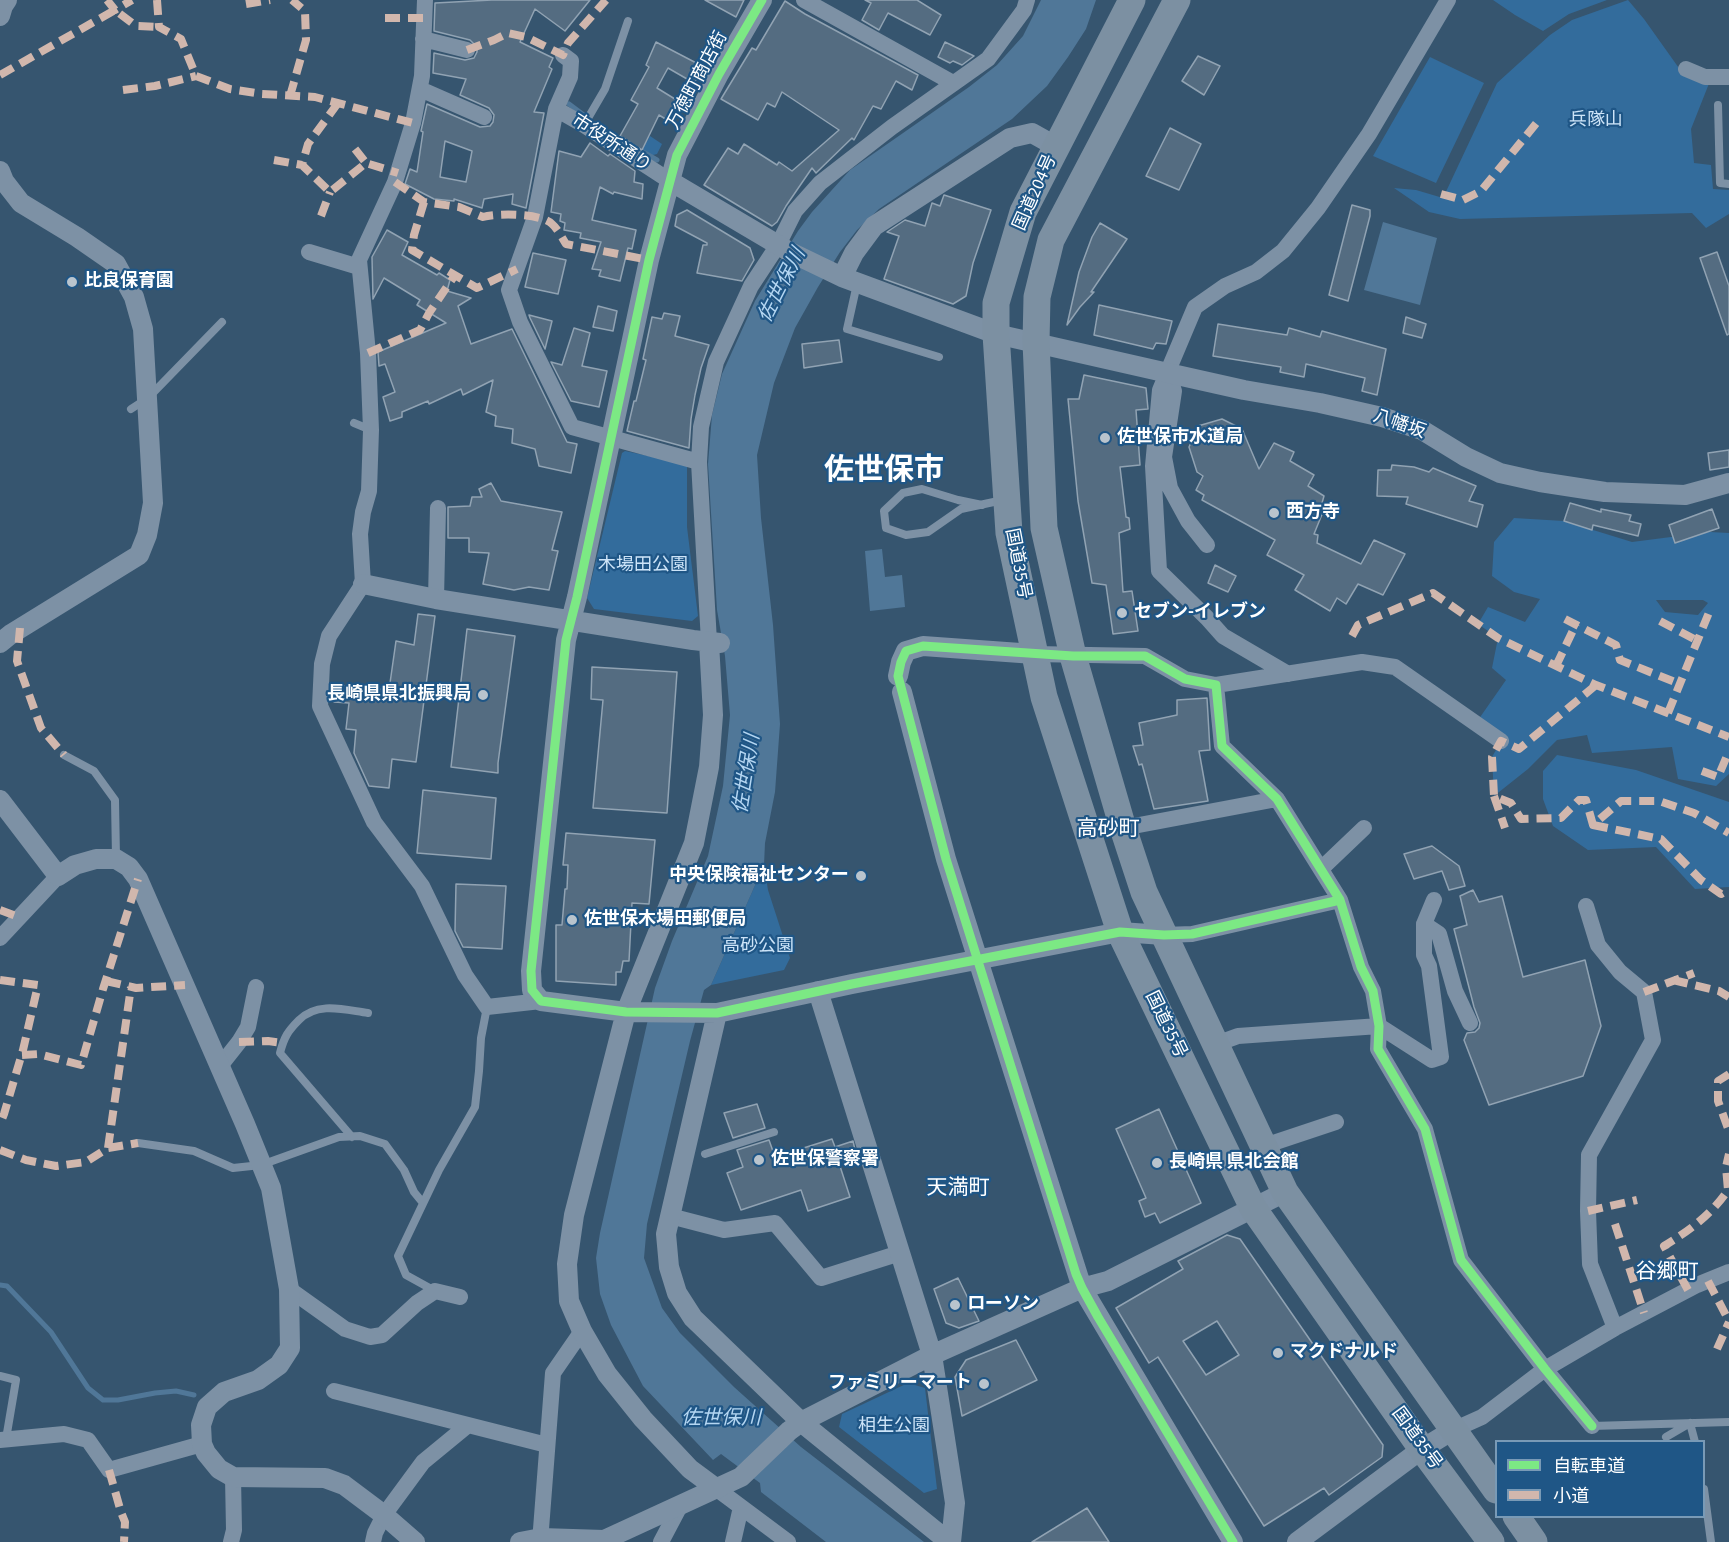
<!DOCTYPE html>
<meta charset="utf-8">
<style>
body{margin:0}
#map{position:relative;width:1729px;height:1542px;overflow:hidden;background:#36556f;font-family:"Source Sans 3","Noto Sans JP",sans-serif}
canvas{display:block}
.legend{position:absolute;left:1495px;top:1440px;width:210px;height:78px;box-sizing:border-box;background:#1f5686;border:2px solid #799ab6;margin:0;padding:8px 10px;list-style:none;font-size:18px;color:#fff}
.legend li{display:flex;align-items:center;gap:12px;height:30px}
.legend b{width:30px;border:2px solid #799ab6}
</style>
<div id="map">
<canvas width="1729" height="1542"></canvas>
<ul class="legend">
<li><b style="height:8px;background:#7ce984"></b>自転車道</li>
<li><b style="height:8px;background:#d1b7ad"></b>小道</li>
</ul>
</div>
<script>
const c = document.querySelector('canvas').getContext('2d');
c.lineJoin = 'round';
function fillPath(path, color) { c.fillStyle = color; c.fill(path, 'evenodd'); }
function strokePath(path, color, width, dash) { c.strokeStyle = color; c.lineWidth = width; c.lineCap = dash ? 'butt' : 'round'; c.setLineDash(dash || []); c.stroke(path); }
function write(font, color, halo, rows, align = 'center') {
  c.font = font + ' "Source Sans 3","Noto Sans JP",sans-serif'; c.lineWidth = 4.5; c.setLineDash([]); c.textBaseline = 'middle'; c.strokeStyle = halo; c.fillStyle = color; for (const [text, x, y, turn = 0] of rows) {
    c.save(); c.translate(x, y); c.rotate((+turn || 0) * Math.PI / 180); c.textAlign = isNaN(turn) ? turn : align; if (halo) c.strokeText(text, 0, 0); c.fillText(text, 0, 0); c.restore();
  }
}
fillPath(new Path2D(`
 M1493,0H1607L1569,14L1543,31L1515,15Z
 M1628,0L1644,19L1681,71L1710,81L1691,129L1694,163L1711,165L1713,189L1729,190V214L1706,228L1692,213L1460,219L1429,212L1394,188L1416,190L1443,198L1497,83L1550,35L1572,20Z
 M1430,57L1484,83L1436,183L1373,156Z
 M650,136L662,144L657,154L649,156L641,151Z
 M625,451L687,464V527L698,616L692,621L594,609L587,598L622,453Z
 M1514,518L1564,521L1632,542L1710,532L1729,533V774L1716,786L1678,779L1672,747L1592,753L1587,735L1557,740L1528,769L1494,796L1492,757L1501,741L1476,723L1506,680L1492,668L1498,638L1478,624L1488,607L1525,622L1540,599L1514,592L1492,576L1494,542ZM1656,600H1703L1708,603L1698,615L1665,612Z
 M1557,755L1636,770L1729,802V887L1695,889L1656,847L1588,850L1553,826L1543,799V771Z
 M764,865L768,890L790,958L784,970L711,985Z
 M908,1383L925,1388L937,1489L924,1493L839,1427L842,1414Z`), '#336c9c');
fillPath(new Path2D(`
 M1041,0H1096L1086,29L1068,57L1047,86L1012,119L879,209L857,230L840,252L818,287L795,328L774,383L757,455L761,518L773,625L780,724L775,792L765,843L764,865L711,985L704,990L690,1041L647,1224L644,1258L662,1308L680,1333L734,1387L801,1447L924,1542H826L761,1492L760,1483L721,1454L713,1460L643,1386L611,1325L600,1294L596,1258L600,1233L655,988L672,941L708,856L723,786L730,715L725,656L717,610L708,464L712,415L722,374L755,301L798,231L812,212L850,170L969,87L997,65L1023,36Z
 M1383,222L1437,238L1420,305L1364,290Z
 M882,549L885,577L902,575L905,607L870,611L865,551Z`), '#507798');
strokePath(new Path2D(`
 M569,104L585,116
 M629,144L657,160
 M0,1285L7,1286L51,1332L88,1388L103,1400H118L155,1393L176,1391L194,1395`), '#507798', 5);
const building = new Path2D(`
 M492,0H590L565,31L535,9L520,42L553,58L549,67L552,69L534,112L544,113L526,208L512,204L513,194L484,199L482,208L454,199V201L434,199L405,184L410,169L417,172L423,132L421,131L427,104L480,127L490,126L493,122L494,115L489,108L460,95L466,79L433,73L434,53L465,60L474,58L477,52V47L470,40L434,31L435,3ZM445,141L472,151L466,182L440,177Z
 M705,0H744L736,17Z
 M865,0H917L941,15L930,35L888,13L879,30L862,20L871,3Z
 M785,1L805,14L918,75L912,90L896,81L881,109L873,106L854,140L852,138L816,173L812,168L786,206L777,222L772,226L704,185L728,148L738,154L744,144L777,165L779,162L792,171L839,130L782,92L775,107L767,103L758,120L721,99L752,48L756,50Z
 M656,42L704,67L694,83L668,68L657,88L683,104L672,123L659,115L642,150L620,136L638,104L631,100L649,67L646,65Z
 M945,42L974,56L962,65L953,61L950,63L938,57Z
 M1198,56L1220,66L1204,95L1182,81Z
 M1170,128L1201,144L1179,190L1146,176Z
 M590,143L608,156L610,154L635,171L634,182L643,184L642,199L614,192L613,194L600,187L592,220L636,230L632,249L628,248L620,281L599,276L601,270L592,269L601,242L580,238L581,233L564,230L565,223L560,221L561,214L551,212L559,151L581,157Z
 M944,195L991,210L973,263L966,296L953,304L884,279L899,236L887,232L905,220L925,226L932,203L940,206Z
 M1352,205L1370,210V216L1348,301L1329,295Z
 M687,210L750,248L754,260L742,281L697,273L703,245H707V243L675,226L677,215Z
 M1100,223L1127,239L1091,292H1094L1080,307L1067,325L1079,272L1092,237Z
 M387,230L408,242L402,255L437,275L439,273L450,280L447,291L471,298L458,306L471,344L512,329L567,442L577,444L571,473L539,466L535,449L512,443L513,429L495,426L496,416L486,412L493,380L463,395L461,389L429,404L428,401L402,412V417L390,421L383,397L395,392L385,364L379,366L378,352L446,323L417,305L420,300L384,278L373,299L372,257Z
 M1717,252L1729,286V334L1727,335L1700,258Z
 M533,253L566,260L558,294L525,287Z
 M1099,305L1172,321L1166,344L1156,343L1153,349L1094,335Z
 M598,306L617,311L613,331L593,327Z
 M664,313L680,316L675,336L709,345L701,368L695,395L691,419L689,448L627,431L634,401H636L646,360L643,359L652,317L662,319Z
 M529,315L552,321L545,349L530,318Z
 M1406,317L1426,324L1422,338L1403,333Z
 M1218,324L1287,335L1289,328L1320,337L1322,331L1386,349L1377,395L1362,391L1365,378L1306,364L1304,377L1280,372L1281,367L1213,356Z
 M574,328L590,333L582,366L607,371L599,407L571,401L551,362L562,365Z
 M839,340L842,362L804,368L802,344Z
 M1084,375L1146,388L1148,409L1136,410L1140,465L1120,467L1126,517L1129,518L1130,529L1119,533L1123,592L1132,591L1138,631L1113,634L1106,585L1092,583L1078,501L1068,399H1079Z
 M1222,419L1242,429L1259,469L1274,443L1294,452L1290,461L1314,475L1308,486L1324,496L1322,503L1325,507L1314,534L1318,535L1317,543L1361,564L1374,540L1405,554L1383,595L1358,584L1346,604L1337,598L1330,611L1295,590L1304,575L1267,555L1275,540L1202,500L1204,495L1196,490L1203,476L1197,472L1189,447L1198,426Z
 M1729,450V467L1710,470L1708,453Z
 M1392,465L1414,467L1429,472L1433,468L1476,486L1469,501L1483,505L1477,527L1406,504L1408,497L1377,496L1378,470H1391Z
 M491,483L501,501L562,512L552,550L558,551L549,590L529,587L514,590L483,584L489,553L469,552V538H448V507L470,506L472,497H482L479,489Z
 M1570,503L1601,512V509L1631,515L1629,521L1641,524L1638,536L1593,525L1592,530L1564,521Z
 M1712,509L1719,528L1675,543L1669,525Z
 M1215,565L1236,576L1228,592L1208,583Z
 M418,614L435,616L416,762L392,759L389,788L369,786L354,753L356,730L346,729L349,703L334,702L335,685L389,690L396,641L414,645Z
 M467,629L515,636L498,763V773L451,767Z
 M592,667L677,672L667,813L593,808L603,700L591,699Z
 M1207,698L1210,750L1199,751L1208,801L1154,809L1142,764L1139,765L1133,746L1143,745L1139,723L1177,715V700Z
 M423,790L496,798L491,859L417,853Z
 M566,833L655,840L649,904L632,903L629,961H623L621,972H616V985L556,981V925H562L565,889H567L568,865H563Z
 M1432,846L1459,866L1465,886L1449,890L1442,871L1414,879L1404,854Z
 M456,884L506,886L502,949L463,947L455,931Z
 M1473,890L1479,902L1502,896L1523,977L1585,960L1601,1026L1583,1076L1489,1105L1464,1040L1467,1033L1475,1032L1479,1028L1480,1023L1474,1007L1454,929L1467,925L1460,896Z
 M757,1104L765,1128L733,1138L724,1113Z
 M1159,1109L1201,1203L1160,1223L1155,1213L1145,1217L1139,1201L1146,1198L1116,1129Z
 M832,1139L835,1147L853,1141L855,1150L838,1160L850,1197L808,1211L801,1190L741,1210L727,1173L743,1167L737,1150L769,1140L775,1157Z
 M1227,1235L1240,1239L1383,1445L1382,1457L1329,1495L1324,1488L1264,1526L1158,1357L1149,1363L1116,1308L1183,1269L1178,1261ZM1217,1321L1239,1355L1206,1375L1183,1341Z
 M958,1278L979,1321L959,1328L946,1323L934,1289Z
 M1016,1340L1037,1380L962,1416L955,1377L966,1360Z
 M1087,1508L1109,1542H1032Z`);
fillPath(building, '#546c81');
strokePath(building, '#91a3b3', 1.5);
strokePath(new Path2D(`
 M1718,105L1720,183L1729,184
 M584,125L605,89L628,21
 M857,284L847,329L939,357
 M131,409L148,398L222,322
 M354,423L371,430
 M982,505L958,500L922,489L903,493L884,511L886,528L906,535L928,532L961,509L1003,500
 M64,755L94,771L115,800L116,858
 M352,1137L280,1053C284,1037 288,1031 299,1020C318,1001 345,1010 368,1013
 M138,1143L194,1151L233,1168L261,1165L339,1137L360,1136L385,1144L404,1170L414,1192L423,1203
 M705,1154L774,1132
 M435,1291L406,1275L398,1256L439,1170L475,1107L479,1071L481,1038L487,1007
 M0,1376L16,1380L6,1439
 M1592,1426L1729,1422
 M1666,1437L1690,1423L1695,1442
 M1704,1489L1711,1542`), '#7d91a5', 8);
strokePath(new Path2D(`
 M425,0L422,76L413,123L395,182L359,260L368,353L371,430L369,491L363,512L360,534L363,584L329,636L322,664L320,706L374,822L422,886L465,975L487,1007L541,1001
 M804,0L953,83
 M423,39L467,50
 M563,55L571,61L570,77L556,109L535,217L509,290L520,322L572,427L699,462
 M1686,69L1705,77H1729
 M420,89L484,117
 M556,109L584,125L670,181
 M309,252L359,267
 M1168,373L1174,391L1164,457L1170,488L1188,521L1207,545
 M436,599L438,508
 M709,642L699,462L701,427L716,362L751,286L778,245L795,211L820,183L892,127L988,59L1024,10L1027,0
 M1034,654L1145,656L1185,679L1216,685L1222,746L1277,799L1340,900L1361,967L1373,991L1379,1026L1378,1049L1425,1129L1461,1260L1545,1369L1592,1426
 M1288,674L1223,636L1207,618L1159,571L1153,466L1160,390L1195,307L1225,286L1256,272L1283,251L1318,208L1369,134L1448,0
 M1216,685L1362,662L1395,667L1501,741
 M1123,828L1277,799
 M1321,869L1364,828
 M1586,906L1598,945L1620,972L1644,992L1653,1040L1589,1155L1588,1211L1590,1264L1615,1328
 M1424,924L1439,934L1455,991L1470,1023
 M1164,935L1192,934L1340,900
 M0,938L58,876
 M1216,1044L1238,1036L1379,1026L1432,1060L1441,1057L1429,966L1424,955V924L1434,900
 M220,1066L239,1042L248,1027L256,987
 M1264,1146L1336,1122
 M670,1216L724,1230L775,1223L821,1278L900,1253
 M289,1289L345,1329L370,1337L382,1335L417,1303L435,1291L460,1297
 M334,1391L547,1445
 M1453,1430L1482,1417L1545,1369L1615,1328L1697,1285L1729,1272
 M0,1440L64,1434L88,1440L109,1470L202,1444
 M717,1489L788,1542
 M231,1542L234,1530L233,1477
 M373,1542L375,1533L384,1515L423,1462L468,1425
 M540,1542L553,1373L582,1331
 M661,1542L680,1506
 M733,1542L741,1507`), '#7d91a5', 16);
strokePath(new Path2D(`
 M762,0L719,74L677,155L649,260L577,597L566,640L531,971L532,990L541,1001L626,1012L717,1013L852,984L1120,932L1164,935
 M0,16L3,6L7,0
 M0,171L4,181L21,203L77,237L116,264L134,297L143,329L153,503L147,535L139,555L11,634L0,643
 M670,181L790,252L842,277L996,334L1168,373L1244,390L1320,403L1382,417L1422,430L1466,457L1500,473L1540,482L1605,492L1685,495L1729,483
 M842,277L854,253L874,226L1010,138L1032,133L1057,147
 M363,584L436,599L693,640L720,643
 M709,642L713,715L709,767L694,843L626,1012L574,1215L567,1264L569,1301L582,1331L607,1374L643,1419L690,1469L717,1489
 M898,676L901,662L906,651L923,646L1034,654
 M902,692L946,859L1082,1288L1233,1542
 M0,800L58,876L75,865L96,859H116L129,867L138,879L245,1124L271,1188L289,1289L290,1348L279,1365L258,1380L224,1392L207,1407L201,1425L202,1444L206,1453L219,1469L233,1477L325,1478L344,1485L384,1515L415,1542
 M818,991L932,1355L955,1503L951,1542
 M717,1013L666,1234L669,1267L677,1293L693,1318L801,1422L949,1542
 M520,1542L541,1538L604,1540L741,1477L789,1431L801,1422L932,1355L1082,1288L1108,1281L1285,1192
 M1297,1542L1422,1449L1453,1430`), '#7d91a5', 20);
strokePath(new Path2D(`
 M1132,0L1023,212L996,303V334L1009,533L1044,697L1120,932L1253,1208L1422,1449L1491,1542
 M1177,0L1051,240L1037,297L1036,342L1044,528L1073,656L1123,828L1144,892L1285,1192L1496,1490
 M1516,1516L1534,1542`), '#7c90a2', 27);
strokePath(new Path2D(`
 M107,0L115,10L132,0
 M157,0L159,27L181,39L196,76L230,89L262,94L315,97L413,123
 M246,4L270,0
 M385,18H424
 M467,50L494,40L508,33L526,37L563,55L568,43L606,0
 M0,75L115,10L136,26L159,27
 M123,90L155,86L196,76
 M290,96L306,40L305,11L292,0
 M338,103L308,144L302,165L330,192L366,163L398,173
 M355,149L366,163
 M274,160L302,165
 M395,182L424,202L459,207L483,217C497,213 541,213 552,224C558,229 562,238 566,244L649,260
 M1441,194L1463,200L1481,191L1539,120
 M424,202L414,235L412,250L477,288L517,269
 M321,216L330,192
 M368,353L420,330L429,313L455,275
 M1565,619L1616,645L1620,660L1680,684
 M1660,621L1698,641
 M20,628L17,661L41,728L64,755
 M1352,636L1358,625L1433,593L1498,638L1596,685L1729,737
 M1556,666L1576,624
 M1596,685L1519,749L1501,741L1492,757L1494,796L1511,803L1521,819L1561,818L1579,800H1586L1593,825L1621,801H1659L1694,813L1729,833
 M1668,713L1710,610
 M1702,771L1718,777L1729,751
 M1494,796L1505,828
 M1593,825L1661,839L1701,880L1721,894L1729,889
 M0,910L19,917
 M0,980L38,985L23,1050L4,1114L0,1124
 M1673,980L1719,991L1729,997
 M106,981L136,988L185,985
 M1644,992L1694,973
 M239,1042L268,1041L283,1043
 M22,1055L39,1054L81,1065L103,989L138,879
 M1729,1074L1718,1081V1101L1729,1131
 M108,1148L131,987
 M0,1150L26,1160L56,1166L86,1162L108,1148L138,1143
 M1588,1211L1637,1200
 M1615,1224L1644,1313
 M1708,1281L1729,1321
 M1688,1290L1664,1246C1690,1230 1711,1215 1728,1190L1726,1167L1729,1154
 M1717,1349L1729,1322
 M109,1470L121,1512L125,1522L124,1542`), '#d1b7ad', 8, [15, 8]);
strokePath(new Path2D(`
 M762,0L719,74L677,155L649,260L577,597L566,640L531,971L532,990L541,1001L626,1012L717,1013L852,984L1120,932L1164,935L1192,934L1340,900
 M1233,1542L1098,1317L1082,1288L1076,1274L946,859L898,676L901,662L906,651L923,646L1073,656H1145L1185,679L1216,685L1222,746L1277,799L1340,900L1361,967L1373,991L1379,1026L1378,1049L1425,1129L1461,1260L1545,1369L1592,1426`), '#7ce984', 9);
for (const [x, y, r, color] of [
 [72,282,6,"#b9c4cd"],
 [1105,438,6,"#b9c4cd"],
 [1274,513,6,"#b9c4cd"],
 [1122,613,6,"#b9c4cd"],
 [483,695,6,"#b9c4cd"],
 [861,876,6,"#b9c4cd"],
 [572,920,6,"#b9c4cd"],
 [759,1160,6,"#b9c4cd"],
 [1157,1163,6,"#b9c4cd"],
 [955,1305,6,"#b9c4cd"],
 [1278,1353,6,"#b9c4cd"],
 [984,1384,6,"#b9c4cd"]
]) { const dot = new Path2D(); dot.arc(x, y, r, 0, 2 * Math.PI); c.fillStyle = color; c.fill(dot); strokePath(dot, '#1f5686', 2); }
write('18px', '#fff', '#1f5686', [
 ["万徳町商店街",698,81,-62],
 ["市役所通り",611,144,33],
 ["国道204号",1036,193,-66],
 ["八幡坂",1399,425,19],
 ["国道35号",1017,564,79],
 ["国道35号",1165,1025,64],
 ["国道35号",1416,1439,54]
]);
write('18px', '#cde4f8', '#1f5686', [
 ["兵隊山",1596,121],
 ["木場田公園",643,566],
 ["高砂公園",758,947],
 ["相生公園",894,1427]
]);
write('bold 18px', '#fff', '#1f5686', [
 ["比良保育園",84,282],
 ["佐世保市水道局",1117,438],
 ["西方寺",1286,513],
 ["セブン-イレブン",1134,613],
 ["長崎県県北振興局",471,695,"right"],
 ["中央保険福祉センター",849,876,"right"],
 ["佐世保木場田郵便局",584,920],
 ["佐世保警察署",771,1160],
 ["長崎県 県北会館",1169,1163],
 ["ローソン",967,1305],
 ["マクドナルド",1290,1353],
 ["ファミリーマート",972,1384,"right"]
], 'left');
write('italic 20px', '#b4d6f2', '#1f5686', [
 ["佐世保川",783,286,-63],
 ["佐世保川",748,774,-81],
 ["佐世保川",721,1420]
]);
write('21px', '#fff', '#1f5686', [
 ["高砂町",1108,830],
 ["天満町",958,1189],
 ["谷郷町",1667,1273]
]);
write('bold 30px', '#fff', '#1f5686', [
 ["佐世保市",884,472]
]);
</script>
